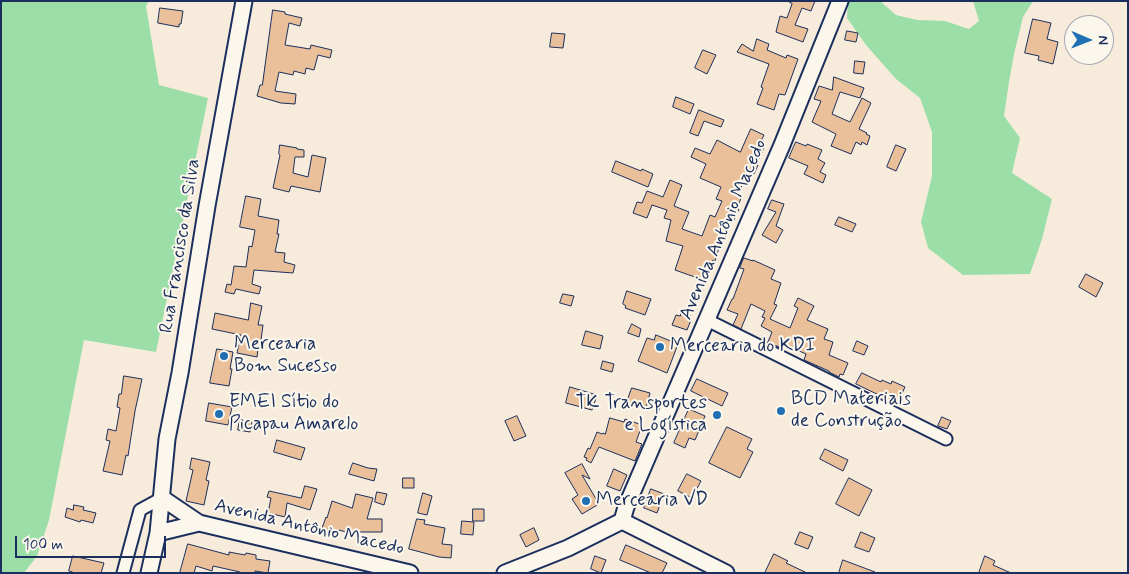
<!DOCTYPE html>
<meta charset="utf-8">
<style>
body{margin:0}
#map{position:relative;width:1129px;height:574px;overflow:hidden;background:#f7ecdb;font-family:Mynerve,sans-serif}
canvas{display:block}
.frame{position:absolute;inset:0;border:2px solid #1b2f5e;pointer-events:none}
.north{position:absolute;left:1064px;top:15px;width:50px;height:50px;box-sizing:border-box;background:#fbf7ec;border:1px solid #a1a7b3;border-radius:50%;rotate:91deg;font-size:14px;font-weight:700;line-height:20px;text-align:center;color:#1b2f5e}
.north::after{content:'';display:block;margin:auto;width:18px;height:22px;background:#1f6fb2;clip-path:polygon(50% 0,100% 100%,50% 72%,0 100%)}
.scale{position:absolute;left:15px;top:536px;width:151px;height:22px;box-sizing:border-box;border:2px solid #1b2f5e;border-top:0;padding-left:6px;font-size:15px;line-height:18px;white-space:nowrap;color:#1b2f5e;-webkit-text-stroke:4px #fbf7ec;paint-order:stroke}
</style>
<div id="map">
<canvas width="1129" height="574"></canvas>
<div class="frame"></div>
<div class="north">N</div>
<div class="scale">100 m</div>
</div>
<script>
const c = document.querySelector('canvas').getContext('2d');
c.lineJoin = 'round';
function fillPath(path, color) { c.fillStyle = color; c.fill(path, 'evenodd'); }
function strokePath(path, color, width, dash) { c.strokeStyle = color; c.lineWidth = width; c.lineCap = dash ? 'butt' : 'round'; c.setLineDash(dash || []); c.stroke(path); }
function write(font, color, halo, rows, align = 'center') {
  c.font = font + ' Mynerve,sans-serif'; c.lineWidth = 4; c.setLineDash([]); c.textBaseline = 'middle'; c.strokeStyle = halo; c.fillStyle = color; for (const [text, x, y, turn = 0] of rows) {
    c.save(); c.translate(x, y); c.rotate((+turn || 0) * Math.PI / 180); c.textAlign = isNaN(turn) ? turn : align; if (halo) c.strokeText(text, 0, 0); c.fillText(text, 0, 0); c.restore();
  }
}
fillPath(new Path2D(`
 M1,1H149L146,6L159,85L208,98L156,352L84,340L49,520L37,556L24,573H1Z
 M848,1H880L896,15L917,20L945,21L969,29L979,21L973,1H1033L1023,17L1014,54L1009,82L1004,116L1020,138L1012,173L1052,199L1042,239L1030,274L963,275L928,248L921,222L932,176V132L920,98L896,79L866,45L847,18Z`), '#9bdea8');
const building = new Path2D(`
 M788,1H815L811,11L802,8L795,25L808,29L803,42L776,32L780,16L787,18L792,4Z
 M160,8L183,11L181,24H179V27L158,23Z
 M273,10L285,12V14L302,18L300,26L289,23L285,45L310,49L311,45L332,50L330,58L318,55L314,70L306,68L305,74L294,71L293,75L279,72L275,91L296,94L295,104L281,103L257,96L260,85H262Z
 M1033,19L1051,23L1047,39L1058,42L1053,64L1038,60L1039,56L1025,53Z
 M847,31L858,33L856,42L845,40Z
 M552,33L565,34L563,48L550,47Z
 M757,39L769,44L767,50L786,58L787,55L798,59L785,95L779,94L774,110L757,104L763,88L761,87L769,64L737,52L742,44L753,51Z
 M703,50L716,55L707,74L695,68Z
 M855,61L865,62L863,74L854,73Z
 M834,77L864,88L860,98L840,92L832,114L850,122L862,98L871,103L859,129L867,133L866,134L870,136L867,145L862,142L861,145L856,142L851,154L831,146L836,134L812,122L821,101L814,99L819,86L832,90Z
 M676,97L694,104L690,114L673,107Z
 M699,110L724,120L721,127L704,121L698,136L690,133Z
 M751,129L764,135L759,145L764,148L756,164L758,165L754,174L749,171L738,194L742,196L737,208L739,209L733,222L731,221L722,245L720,244L715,261L713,260L706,281L675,270L683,246L666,241L671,220L664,218L667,210L652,205L647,218L633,213L637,202L642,203L647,191L663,197L670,180L682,185L674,206L689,212L682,229L702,236L710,215L715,217L722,201L716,199L721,187L700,178L706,164L691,157L695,148L710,154L717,140L740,152Z
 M796,142L806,146L807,144L822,150L818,159L825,163L820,172L826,175L823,183L804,174L808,166L789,158Z
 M280,145L297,148V149L304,150V157H295L293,173L308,177L312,155L326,158L320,192L291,186L289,192L273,188L280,155L279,154Z
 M896,145L906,149L896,171L887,167Z
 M616,161L641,171L642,169L653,174L648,187L612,172Z
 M246,196L261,199L258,216L279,220L277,234H279L275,252L285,253L284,262L295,265L293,273L254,270L252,284L261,287L259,294L236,289L234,294L225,292L227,284L231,285L234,266L246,267L249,246L252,247L255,230L240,227Z
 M772,200L784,204L776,226L783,230L776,243L762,235L776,212L768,209Z
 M839,217L856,224L852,232L835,225Z
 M744,258L753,261V260L775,270L771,279L781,283L774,304L777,305L770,319L790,328L798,308L794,306L798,298L814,306L807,320L828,329L824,339L833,342L829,355L848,363L843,375L840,374L839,377L829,372V371L804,360L806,354L781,343L779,347L768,342L772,332L761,326L765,318L762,317L765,311L751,304L741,329L733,325L738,314L727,310L732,299H733L744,269L740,268Z
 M1086,274L1103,283L1096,297L1079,287Z
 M627,291L651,299L645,315L625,308L626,306L623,304Z
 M563,294L574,296L571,306L560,303Z
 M251,303L262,306L258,325H263L261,340H264L262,350L258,349L257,357L237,353L241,335L212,329L215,313L248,320Z
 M681,312L690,315L689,319L691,320L687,330L672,325L676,315L680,316Z
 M632,324L641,329L639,337L628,333Z
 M586,331L603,336L600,349L582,345Z
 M656,335L678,344L667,373L638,361L647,338L654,340Z
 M857,341L868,346L864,355L853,351Z
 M217,349L233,352L230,369H232L229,386L210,383Z
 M603,361L614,364L612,372L601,369Z
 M862,373L881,382L882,380L891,384L892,381L905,387L896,406L884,400L885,398L856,384Z
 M124,376L142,379L135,411L128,456L126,455L122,475L103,471L110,441L106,440L108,429L116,431L120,408L117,407L119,394H121Z
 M697,379L728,393L722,406L691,391Z
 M570,387L597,395L592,410L566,403Z
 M632,388L650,393L646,408L627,402Z
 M209,403L232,407L228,425L206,421Z
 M689,409L705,416L695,440L689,438L685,448L674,443Z
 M517,416L526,436L514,441L505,421Z
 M942,417L951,421L947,429L938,426Z
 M610,418L624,422L625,419L642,425L636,442L642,444L635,461L599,447L591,463L586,460L587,458L584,457L588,448L590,449L597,432L602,434L603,433L605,434Z
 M240,420L252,422L250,432L238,430Z
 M727,427L752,439L747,449L753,452L740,478L709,463Z
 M277,440L305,448L301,460L274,452Z
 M825,449L848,460L843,471L820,459Z
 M192,458L210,462L206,480L209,481L204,505L186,501L193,470L190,469Z
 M353,463L368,468L377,469L374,481L349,474Z
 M582,464L590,479L582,475L599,504L582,514L572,499L578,495L565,473Z
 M614,469L627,475L620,491L607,486Z
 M687,474L701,481L692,498L678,491Z
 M403,478H414V488H403Z
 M849,478L872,490L859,516L836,504Z
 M305,486L317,489L310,510L287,503L285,517L268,513L271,498L267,497L269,491L301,498Z
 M651,489L664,494L657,513L644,508Z
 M377,492L387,494L384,505L375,502Z
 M423,493L432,496L427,515L418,513Z
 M356,494L373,498L367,519H382V532H357L356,535L339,530L338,533L322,528L326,517L327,518L332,501L352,508Z
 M74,505L84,507L83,510L96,513L93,523L81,520L80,522L65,517L67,508L73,510Z
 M473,509H484V521H473Z
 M417,519L425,520L424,524L445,528L442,544L452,545L451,558L439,557L409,549Z
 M462,521L474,522L473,535L461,534Z
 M534,528L539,540L526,547L520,535Z
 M800,532L813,537L808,549L795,544Z
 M861,532L875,538L869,552L855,547Z
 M188,544L229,555V552L245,555L246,553L256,555V559L270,561L268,573L255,571V573H240V572L213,566L212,571L196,566L194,573H180Z
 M626,545L667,563L662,573H651L620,560Z
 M774,554L788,561L786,563L807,573H765Z
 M73,556L104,563L101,573H75L69,571Z
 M595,556L606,560L601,573L591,569Z
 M985,556L995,561L993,565L1011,573H979Z
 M843,560L875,572V573H839Z`);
fillPath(building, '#e9c099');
strokePath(building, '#1b2f5e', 1);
const street = new Path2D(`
 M707,320L946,439
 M123,573L140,510L162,498`);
const secondary = new Path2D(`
 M162,498L199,523L410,573
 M622,521L726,573
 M158,533L199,523
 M149,573L158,533L167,439L180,373L207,206L244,1
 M505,573L568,548L622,521L626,507L782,145L840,1`);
strokePath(street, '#1b2f5e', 15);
strokePath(secondary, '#1b2f5e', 19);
strokePath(street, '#fbf7ec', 11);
strokePath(secondary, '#fbf7ec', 15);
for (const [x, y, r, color] of [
 [660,347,5,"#1f6fb2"],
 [224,356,5,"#1f6fb2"],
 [781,411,5,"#1f6fb2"],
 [219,414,5,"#1f6fb2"],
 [717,415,5,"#1f6fb2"],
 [586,501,5,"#1f6fb2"]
]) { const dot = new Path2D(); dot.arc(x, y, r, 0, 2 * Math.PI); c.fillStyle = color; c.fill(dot); strokePath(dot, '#fbf7ec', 2); }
write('19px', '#1b2f5e', '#fbf7ec', [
 ["Avenida Antônio Macedo",724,230,-67],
 ["Rua Francisco da Silva",181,246,-81],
 ["Avenida Antônio Macedo",309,528,13]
]);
write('19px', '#1b2f5e', '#fbf7ec', [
 ["Mercearia",234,345],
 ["Bom Sucesso",234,367],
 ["Mercearia do KDI",670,347],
 ["BCD Materiais",791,400],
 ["de Construção",791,422],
 ["EMEI Sítio do",229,403],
 ["Picapau Amarelo",229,425],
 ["TK Transportes",707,404,"right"],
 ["e Logística",707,426,"right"],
 ["Mercearia VD",596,501]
], 'left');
</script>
